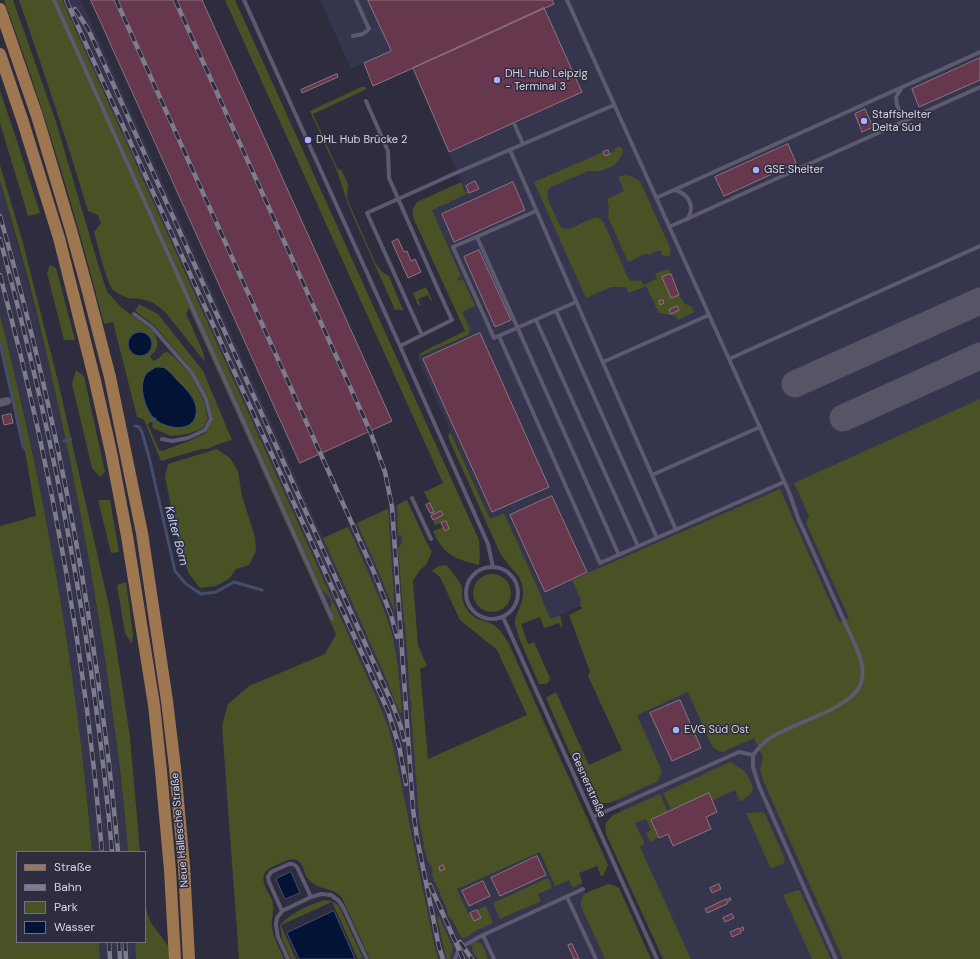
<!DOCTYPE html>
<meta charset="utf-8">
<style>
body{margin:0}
#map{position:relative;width:980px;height:959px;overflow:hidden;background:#2e2c3f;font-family:"DM Sans",sans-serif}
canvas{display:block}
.legend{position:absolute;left:16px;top:851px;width:130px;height:92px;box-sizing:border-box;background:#2e2c3f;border:1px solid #727081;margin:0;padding:5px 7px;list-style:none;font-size:12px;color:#d7d7e3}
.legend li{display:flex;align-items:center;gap:8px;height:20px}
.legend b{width:20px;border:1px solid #727081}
</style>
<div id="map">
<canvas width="980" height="959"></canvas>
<ul class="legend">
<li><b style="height:5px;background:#9e7751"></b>Straße</li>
<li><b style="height:5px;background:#7d7c8c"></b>Bahn</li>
<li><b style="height:11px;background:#485224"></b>Park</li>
<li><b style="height:11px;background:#021336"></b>Wasser</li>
</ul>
</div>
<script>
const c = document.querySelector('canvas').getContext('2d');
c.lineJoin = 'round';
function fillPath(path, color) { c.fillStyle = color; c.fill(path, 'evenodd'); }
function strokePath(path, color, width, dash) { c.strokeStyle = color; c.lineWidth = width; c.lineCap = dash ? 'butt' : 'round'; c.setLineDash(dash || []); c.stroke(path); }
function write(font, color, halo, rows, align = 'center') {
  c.font = font + ' "DM Sans",sans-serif'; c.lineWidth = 3; c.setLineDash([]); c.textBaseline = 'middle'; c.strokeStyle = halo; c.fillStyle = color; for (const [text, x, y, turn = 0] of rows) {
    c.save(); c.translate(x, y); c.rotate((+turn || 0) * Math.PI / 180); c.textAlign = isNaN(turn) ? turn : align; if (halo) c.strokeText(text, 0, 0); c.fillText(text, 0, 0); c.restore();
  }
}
fillPath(new Path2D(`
 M50,0H81L323,538L407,500V550L425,818L555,825L615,959H425L379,730Z
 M320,0H980V959H686L614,797L655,775L583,608L580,606L551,619L543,602L541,595L504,513L490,519L419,361L420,356L468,335L447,280L424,199L462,182L413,69L373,86L364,63L351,69Z
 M0,181L36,312L57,398L85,534L100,628L113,709L122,791L128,852H92L89,812L53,556L25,416L0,315Z
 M99,942H135L136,959H100Z`), '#36354e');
fillPath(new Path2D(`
 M4,0H13L56,122L98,264L107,292L122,308L152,330C159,339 160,349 150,356L153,361L159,358L163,353L167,352L173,356L190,374L204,401L208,419L203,428L188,434L171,436L153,428L152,425L153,422L151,421L147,425L149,427L159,450L162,451L189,441L206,433L213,419L208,398L193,371L154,325L135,311L139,304L158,314L203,371L232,440C228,441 224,442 219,444C212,446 210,450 201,449L161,461L145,422L143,419L137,417L113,322L104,324C76,214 43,106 4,0Z
 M19,0H52L331,618L334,617C333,614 330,610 331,607C331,601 333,606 331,600C329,595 325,594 322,590L56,0H62L374,692L389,729L398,768L434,944L438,959H370L342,898C333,887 323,891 313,883C311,882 310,881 308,879C304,874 304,865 298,861C293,857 286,861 281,863C275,866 266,868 264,875C261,883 269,893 272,900C275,909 271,919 272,928C274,939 280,949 284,959H239L222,726L228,704L249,686L325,654L336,634L189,308L186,313L203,352L205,362L165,312C157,305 150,300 140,299C136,298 132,299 128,298C123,296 118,294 114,291C106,283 98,245 94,232L101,223L98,215L88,211C67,140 43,70 19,0Z
 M225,0H235L479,540L480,554L479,565C455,559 443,555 433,531L443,527L445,531L449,529L446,521L435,525L433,519L443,515L441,511L431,516L430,513L434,511L424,492L443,483Z
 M361,87H365L367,89L313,114L338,170L341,169L348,184L347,197L348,201L376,264L381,271L389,276L403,310H400L398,307L399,310H395L349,207L337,171L310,111Z
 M0,91L13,129L40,213L28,216L0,123Z
 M620,146L623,150L622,155L615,165L601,171H588L551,187L548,190L547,197L560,226L562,228L569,229L593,218C598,217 601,219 604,223L628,278C632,282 635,282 641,280L643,285L657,279L655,274L668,269L671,274L662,277L671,298L679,295L685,304L691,306L694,312L678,320L676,316L659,313L646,286L629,293L626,287H611L586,298L534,182L603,152L605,156L615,151L614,149Z
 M0,165L23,243L58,381L109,606L114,633L130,737L140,852H128C124,804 119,756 112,708C94,576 69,444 37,314C26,269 13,225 0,181Z
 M624,175C632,176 636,178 641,183L671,250L669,257L662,255L660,250L648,255L647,253L628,262L608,217L609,208L607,199L624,191L618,177Z
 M461,182L465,192L469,191V193L432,210L461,276L457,279L459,281L463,279L475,306L462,312L470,329L468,335L420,356L419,361C418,356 419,354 424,351L465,331L416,224C412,216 411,209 417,202Z
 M50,265L56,268L75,340H64L47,273Z
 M426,287L432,300L431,301L428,295L418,299L421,306L418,305L413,293Z
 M0,315C45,491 77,671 92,852H17V942H99L100,959H0V526L36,516L24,445L0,346Z
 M76,370L84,376L105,472L100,477L92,468L72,384Z
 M980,399V959H843L764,783L760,770L763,757L754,738L723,752L718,751L712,746L688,692L637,715L662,771L658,781L610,803H596L589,797L546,698L556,692L589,765L622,750L588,676L590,672L569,615L583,608L580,606L581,600L572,580L780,489L839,622L849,618L806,523L809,516L794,483Z
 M450,431L490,519L504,513L541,595L543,602L551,619L560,615L562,624V628H561L559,623L544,628L540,617L521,624L528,644L534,642L550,678L548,683L544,684H539L519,638L515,624V619L522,601L523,593L522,584L519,577L504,559L500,553L448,437Z
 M217,449L230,458L238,471L242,496L255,537L256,551L249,565L236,569L230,578L216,586L200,588L189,574L180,551L165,477L168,464Z
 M98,500H110L119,552L111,553Z
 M407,500L426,541L432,552L426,565L420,570L413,581L418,645L427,666L420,669L428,759L527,715L497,650L460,620L440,577L432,571L438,566L446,565C451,570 461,582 462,588C462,590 462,592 462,594C462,600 465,607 468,611C476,621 481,619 490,623C499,627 504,636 509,644L608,865L603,876H601L597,866L579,873L582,881L581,884H577V886L572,887L569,880L555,886L540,852L457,889L468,914L486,906L493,923L475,931L466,938L465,937L464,938L461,937L453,921L448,915L447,910L432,875L433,871L430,864L428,862L425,850L423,849V847L424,845L419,819L411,710L412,708L411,701L410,699L405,623L404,621L398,549L402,542V536L398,535L397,505Z
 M388,509L395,612L377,568L357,523Z
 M348,527C358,548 367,569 376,591C382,604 387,617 391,631C398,658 400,686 402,713H400L382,669L323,538Z
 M473 593a19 19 0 1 1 38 0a19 19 0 1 1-38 0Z
 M126,582L133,634L132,644L125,633L117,585Z
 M730,762L743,770L748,776L753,787L752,792L742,801H740L735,790L712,801L709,793L671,810L663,793Z
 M660,794L668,812L650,820L658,838L650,842L646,833L651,830L646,819L635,823L645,844L640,847L691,959H663L606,834L605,824L613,815Z
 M761,812L765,814L785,859L784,863L772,868L770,867L747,815V813Z
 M548,878L552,888L538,894L541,901L500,919L493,903Z
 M608,884L613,885L619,888L651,959H605L581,906C581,903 581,899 583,896C587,891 602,887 608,884Z
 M797,890L800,891L831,959H812L784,897V895Z
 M145,899L147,912L151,923L169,947V959H136L135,942H145Z
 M325,900C332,901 336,902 340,908L363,958L358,959L332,902L281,925L296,959H291L282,939L280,925C292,912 308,905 325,900Z
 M439,916L453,948L450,959H447L446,957L437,917Z
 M476,942C484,942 485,952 488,959H478L472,951L473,948L470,944Z`), '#485224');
const water = new Path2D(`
 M128 344a12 12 0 1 1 24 0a12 12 0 1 1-24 0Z
 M156,367C159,367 162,367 165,368C169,371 173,375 176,379C186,389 201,402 195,418C189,433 164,428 155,419C145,411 138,385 146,374C149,371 153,369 156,367Z
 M291,872L300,893L285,899L276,879Z
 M334,911L355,959H299L287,933Z`);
fillPath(water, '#021336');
strokePath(water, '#424e6a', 1);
strokePath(new Path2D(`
 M0,343L23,446L25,449
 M152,421L155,419
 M135,426L139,427L142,432L150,461L175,571L186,584L201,594L216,592L234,582L262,590
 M64,441L71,439`), '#424e6a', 3);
strokePath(new Path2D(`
 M795,384L980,301
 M843,418L980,356`), '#565466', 27);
const building = new Path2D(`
 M91,0H202L392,421L300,463Z
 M368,0H552L554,4L480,38L373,86L364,63L391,51Z
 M544,8L582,92L449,152L413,68Z
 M980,58V80L919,107L912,89Z
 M337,74L338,77L302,93L301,90Z
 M865,109L873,127L862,132L855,114Z
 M788,144L796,163L724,196L715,177Z
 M608,150L610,154L605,156L603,152Z
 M475,181L479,189L469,193L466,186Z
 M513,182L525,210L454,242L442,214Z
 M398,239L404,252L407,251L411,261L415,259L421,272L408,278L392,242Z
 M479,250L511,320L495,327L464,257Z
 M671,274L679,295L671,298L662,277Z
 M663,300L664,303L660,305L659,301Z
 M677,306L679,310L671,314L669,310Z
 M480,333L549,487L492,512L423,359Z
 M11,414L13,423L4,425L2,416Z
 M552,496L587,572L545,592L510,515Z
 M430,503L434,512L430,513L426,505Z
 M441,511L443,515L433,520L431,516Z
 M446,521L449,529L445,531L441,523Z
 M680,700L701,748L672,761L650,713Z
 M709,793L717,812L706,817L711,829L673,846L668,834L659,838L651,820Z
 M537,856L546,875L500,896L491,878Z
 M443,865L445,869L440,871L439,867Z
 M483,881L490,896L469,906L462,891Z
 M719,884L721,889L712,893L710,888Z
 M730,898L731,900L727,902V904L707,913L705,909L726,899V900Z
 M477,910L481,918L474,921L470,913Z
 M732,914L734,918L725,922L723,918Z
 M743,927L744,930L740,931L741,933L732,937L730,932L739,928V929Z
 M572,944L579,959H574L568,945Z`);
fillPath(building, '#66374d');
strokePath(building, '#8d757f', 1);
strokePath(new Path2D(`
 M54,0L332,618
 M244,0L400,346L488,544L493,567
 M567,0L789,492L798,518L856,647C861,659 865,670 861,683C852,710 789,723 766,741C761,745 757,750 753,755V767L759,786L836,959
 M353,36L363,34L369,29L356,0
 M902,87L896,97C897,112 900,114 915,116
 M366,101L388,151L389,178L440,294L452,320L400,346
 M514,123L523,144
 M510,150L676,530
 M675,190C684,193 691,199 691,209C691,212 689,216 688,219
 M656,198L980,52
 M536,211L453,247L494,338L576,302
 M669,227L980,87
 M477,237L619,555
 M556,311L657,538
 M134,314L152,327L192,373L206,399L211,419L205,430L188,438L172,441L162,439
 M536,320L638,546
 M422,335L367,213L458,172L614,105
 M499,336L600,563L784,482
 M729,359L980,246
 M603,362L709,315
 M652,475L760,427
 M412,498L431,539
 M466 593a26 26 0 1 1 52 0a26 26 0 1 1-52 0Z
 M503,617L657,959
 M593,817L739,752L753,755
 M567,897L596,959
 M282,911L269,882L268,877L271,872L289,864H293L297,867L311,897
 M483,935L494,959
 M288,959L278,937L276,925L277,918L282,911L311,897L321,894L331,895L338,900L343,907L367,959
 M455,959L459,949L463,946L483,935L583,889`), '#5b5a6f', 4);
strokePath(new Path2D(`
 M0,403L7,401`), '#5b5a6f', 8);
strokePath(new Path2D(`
 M0,9L37,116L71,230L87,288L110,377L142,533L167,701L175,768L184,866L189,959
 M0,54L23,122L59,238L95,381L111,452L127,536L154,705L161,771L170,870L175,959`), '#9e7751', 12);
const rail = new Path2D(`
 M66,0L388,711L399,746L406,784
 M116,0L373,570L391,615L397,637
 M175,0L370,431L385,472L392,507L413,809L417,838L439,947L443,959
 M75,9L88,29L101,57L392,703L401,727L404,740
 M0,216C34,334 61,454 82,575C97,667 110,759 118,852
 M0,239C55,440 94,645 112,852
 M0,275C51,463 86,657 102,852
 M430,885L463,959
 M109,942L110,959
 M119,942L120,959
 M125,942L126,959
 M460,942L472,959`);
strokePath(rail, '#7d7c8c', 4.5);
strokePath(rail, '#2e2c3f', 3, [9]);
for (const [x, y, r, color] of [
 [497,80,4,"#acaffb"],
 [864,121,4,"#acaffb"],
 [308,140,4,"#acaffb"],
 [756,170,4,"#acaffb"],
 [676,730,4,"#acaffb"]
]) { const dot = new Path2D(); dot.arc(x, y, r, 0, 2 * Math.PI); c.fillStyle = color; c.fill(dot); strokePath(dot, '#2e2c3f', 1.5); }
write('11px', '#d7d7e3', '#2e2c3f', [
 ["DHL Hub Leipzig",505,74],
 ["- Terminal 3",505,87],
 ["Staffshelter",872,115],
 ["Delta Süd",872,128],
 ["DHL Hub Brücke 2",316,140],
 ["GSE Shelter",764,170],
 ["EVG Süd Ost",684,730]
], 'left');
write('11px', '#d7d7e3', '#2e2c3f', [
 ["Gesnerstraße",588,785,66],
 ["Neue Hallesche Straße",180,830,-95]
]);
write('italic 12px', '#bed6ff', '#2e2c3f', [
 ["Kalter Born",176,536,75]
]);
</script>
